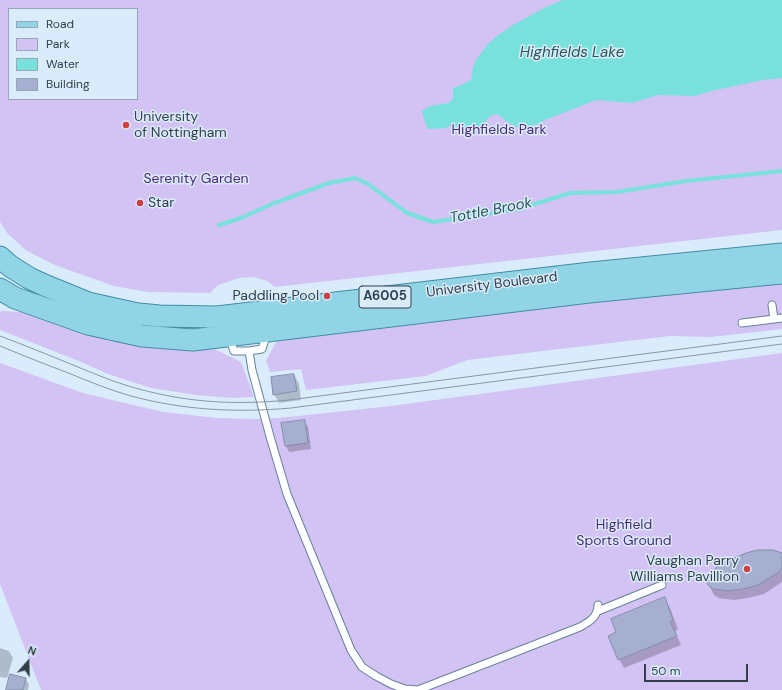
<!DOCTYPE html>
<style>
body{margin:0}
#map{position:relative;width:782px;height:690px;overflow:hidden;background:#daecfc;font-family:"DM Sans",sans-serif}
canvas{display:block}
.legend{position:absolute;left:8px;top:8px;width:130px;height:92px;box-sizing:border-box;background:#daecfc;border:1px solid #97a6b4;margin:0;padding:5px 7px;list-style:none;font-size:12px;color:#323e48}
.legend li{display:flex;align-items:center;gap:8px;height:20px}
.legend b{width:20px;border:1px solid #97a6b4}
.north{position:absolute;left:8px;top:642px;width:40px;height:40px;-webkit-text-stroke:3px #daecfc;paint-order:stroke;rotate:20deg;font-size:11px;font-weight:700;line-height:16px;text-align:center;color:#323e48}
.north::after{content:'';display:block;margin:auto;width:14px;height:18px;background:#323e48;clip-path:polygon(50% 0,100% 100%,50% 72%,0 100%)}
.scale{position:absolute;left:644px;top:664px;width:104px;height:18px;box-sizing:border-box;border:2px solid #323e48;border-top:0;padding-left:5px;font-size:12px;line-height:14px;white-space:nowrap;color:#323e48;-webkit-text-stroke:3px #daecfc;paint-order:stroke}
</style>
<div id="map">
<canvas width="782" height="690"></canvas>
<ul class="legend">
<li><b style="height:5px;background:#91d4e6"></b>Road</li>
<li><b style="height:11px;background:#d3c2f4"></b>Park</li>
<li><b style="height:11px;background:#78e1db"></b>Water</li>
<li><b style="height:11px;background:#a6afd0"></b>Building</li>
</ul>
<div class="north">N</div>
<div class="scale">50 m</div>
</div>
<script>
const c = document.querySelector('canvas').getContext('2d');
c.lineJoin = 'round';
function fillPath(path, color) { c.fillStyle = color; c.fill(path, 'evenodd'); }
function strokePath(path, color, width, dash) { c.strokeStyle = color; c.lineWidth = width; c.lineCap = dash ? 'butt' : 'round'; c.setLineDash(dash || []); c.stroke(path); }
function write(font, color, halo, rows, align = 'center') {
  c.font = font + ' "DM Sans",sans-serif'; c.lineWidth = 3; c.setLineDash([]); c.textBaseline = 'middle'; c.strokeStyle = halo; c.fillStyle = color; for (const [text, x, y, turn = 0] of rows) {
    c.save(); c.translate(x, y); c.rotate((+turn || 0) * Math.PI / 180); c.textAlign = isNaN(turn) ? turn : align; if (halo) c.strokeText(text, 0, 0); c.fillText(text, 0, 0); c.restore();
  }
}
fillPath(new Path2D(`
 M0,0H782V230L275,287L267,281L254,277L239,278L218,285L210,293L148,292L114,286L80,274L55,265L27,251L8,234L0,222ZM9,9H137V99H9Z
 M782,281V329L711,337L670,336L467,360L426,376L306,390L301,369L270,372L266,361L279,336Z
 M2,311L35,313L86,332L157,349L210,347L241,362L254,397L232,398L196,395L151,388L108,374L79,361L0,330V312Z
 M782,353V690H41L0,584V363L83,393L163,412L217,418L256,419L279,418L391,406Z`), '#d3c2f4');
fillPath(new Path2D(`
 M563,0H782V78L763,80L711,91L695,96L658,95L632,103L596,100L545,120L536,125L519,128L507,122L499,115L494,114L487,119L483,126L461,130L452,125L446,128L428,129L425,122L422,111L430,106L448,103L453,99V88L459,86L471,80L473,67L476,60L488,44L497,36L513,25L546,7Z`), '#78e1db');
fillPath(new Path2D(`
 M294,375L299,384L301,400L279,403L274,394Z
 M304,421L308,427L311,449L289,452L286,446L282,424Z
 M782,554V582L764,594L748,598L734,600L719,598L714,595L709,585Z
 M665,599L670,608L678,629L675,632L681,645L624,668L619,659L618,633Z
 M0,648L9,651L13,658L7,678L0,677Z
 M26,679L29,685L28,690H7Z`), '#0003');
strokePath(new Path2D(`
 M219,225L241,218L272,204L329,183L355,178L368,184L407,213L433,222L519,209L570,193L617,192L686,181L782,171`), '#78e1db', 4);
const building = new Path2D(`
 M294,374L297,391L273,395L271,377Z
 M305,420L308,443L285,446L281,423Z
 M758,550H773L782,553V568L779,572L758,585L743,589L728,591L713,589L708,585L706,581L708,576L712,571L721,564L746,553Z
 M665,597L673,620L670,622L677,636L618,660L608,636L616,632L611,619Z
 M10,674L26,678L23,690H6Z`);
fillPath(building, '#a6afd0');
strokePath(building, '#858ead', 1);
const service = new Path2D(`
 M772,305L774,319L782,318
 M742,323L774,319
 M229,337L234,351H249L262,349L267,333
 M249,351L252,370L271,440L287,494L351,650L362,667L376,676L391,684L405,689L418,690L580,627C589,622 598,617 598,605
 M598,611L662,585`);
const primary = new Path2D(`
 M0,257L10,266L29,278L44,285L88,303L138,314L160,316L217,317L591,273L782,254
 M0,289L15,298L88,324L142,336L193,340L589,292L782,273`);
strokePath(service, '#668199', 9);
strokePath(primary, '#408da4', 23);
strokePath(service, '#fff', 7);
strokePath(primary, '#91d4e6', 21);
strokePath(new Path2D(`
 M0,336C24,345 49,355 73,365C95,374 116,383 139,389C190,403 237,405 289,400L782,336
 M0,346C24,356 47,365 71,374C90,382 110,390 131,396C183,410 236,413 291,408L782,344`), '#8796a3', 1);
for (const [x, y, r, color] of [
 [126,125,4,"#ce3f42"],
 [140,203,4,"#ce3f42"],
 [327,296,4,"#ce3f42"],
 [747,569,4,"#ce3f42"]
]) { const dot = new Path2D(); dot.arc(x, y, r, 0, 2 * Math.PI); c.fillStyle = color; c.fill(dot); strokePath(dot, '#daecfc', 1.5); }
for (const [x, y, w] of [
 [385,297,52]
]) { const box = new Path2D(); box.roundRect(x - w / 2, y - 11, w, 22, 3); c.fillStyle = '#daecfc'; c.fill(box); strokePath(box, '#323e48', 1); }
write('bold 13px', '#323e48', null, [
 ["A6005",385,297]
]);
write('14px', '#323e48', '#daecfc', [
 ["University",134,117],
 ["of Nottingham",134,133],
 ["Star",148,203],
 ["Paddling Pool",319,296,"right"],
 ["Vaughan Parry",739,561,"right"],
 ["Williams Pavillion",739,577,"right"]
], 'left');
write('14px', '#4c2a78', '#daecfc', [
 ["Highfields Park",499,130],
 ["Serenity Garden",196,179],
 ["Highfield",624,525],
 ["Sports Ground",624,541]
]);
write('14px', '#323e48', '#daecfc', [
 ["University Boulevard",492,285,-7]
]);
write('italic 15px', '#275653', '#daecfc', [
 ["Highfields Lake",572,53],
 ["Tottle Brook",491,211,-11]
]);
</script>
